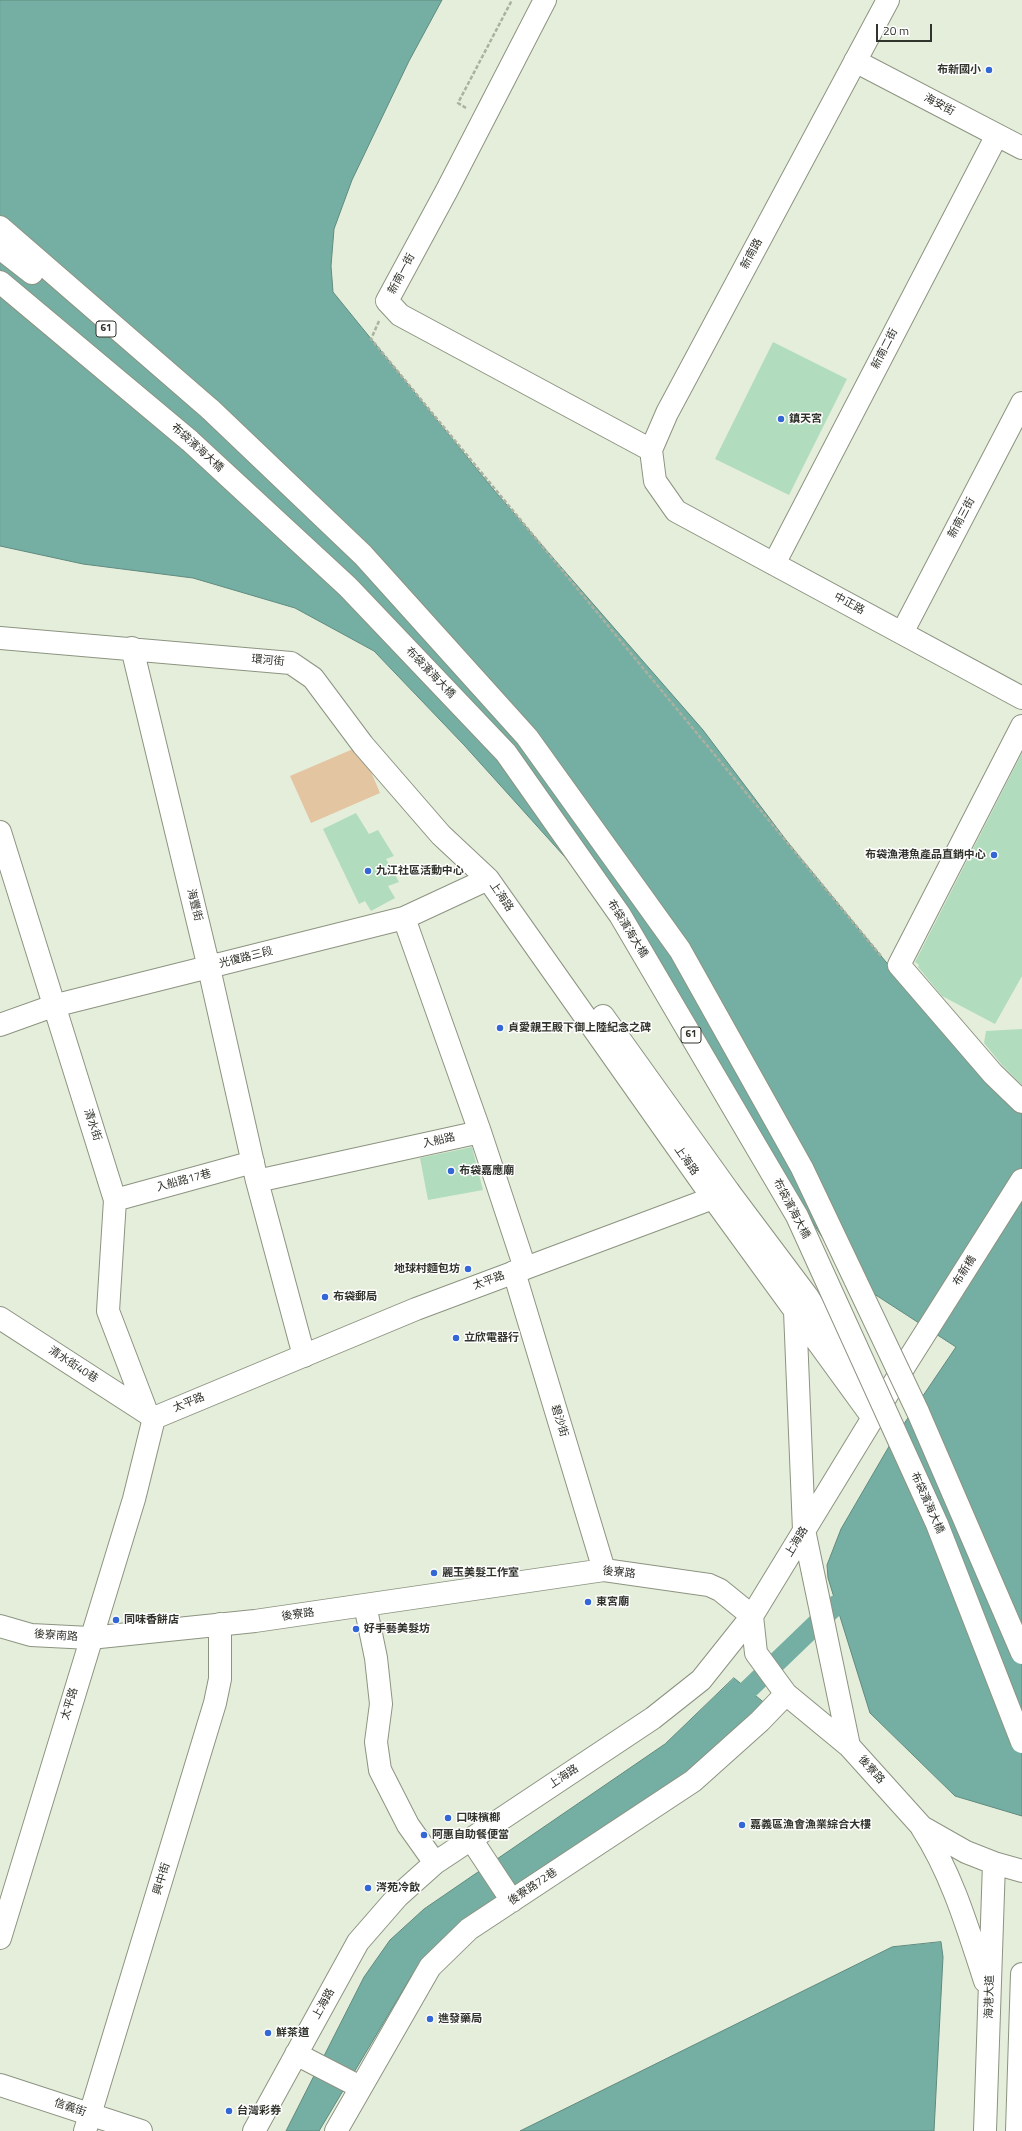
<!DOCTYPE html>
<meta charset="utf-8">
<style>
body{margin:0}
#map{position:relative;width:1022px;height:2131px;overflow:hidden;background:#e5eeda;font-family:"Titillium Web",sans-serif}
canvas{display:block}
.scale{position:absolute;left:876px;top:24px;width:56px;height:18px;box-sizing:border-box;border:2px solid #30342c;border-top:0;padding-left:5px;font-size:12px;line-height:14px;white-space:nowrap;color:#30342c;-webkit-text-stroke:3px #fff;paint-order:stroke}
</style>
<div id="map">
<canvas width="1022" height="2131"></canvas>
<div class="scale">20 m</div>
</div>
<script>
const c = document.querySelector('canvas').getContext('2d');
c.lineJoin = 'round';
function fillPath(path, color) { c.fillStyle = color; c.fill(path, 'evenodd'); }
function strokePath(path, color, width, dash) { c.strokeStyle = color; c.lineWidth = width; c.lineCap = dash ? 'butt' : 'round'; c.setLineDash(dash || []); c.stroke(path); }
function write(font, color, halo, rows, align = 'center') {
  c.font = font + ' "Titillium Web","Noto Sans TC",sans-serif'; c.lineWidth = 3; c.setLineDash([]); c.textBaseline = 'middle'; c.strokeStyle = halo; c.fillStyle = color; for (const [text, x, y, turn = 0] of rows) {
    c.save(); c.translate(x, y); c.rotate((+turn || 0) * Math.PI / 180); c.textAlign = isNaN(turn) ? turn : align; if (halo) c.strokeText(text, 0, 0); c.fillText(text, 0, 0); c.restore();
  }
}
fillPath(new Path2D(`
 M360,746L380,793L311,823L290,776Z`), '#e4c5a2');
const water = new Path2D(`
 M0,0H442L409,61L352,180L334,229L331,266L333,292L493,489L703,730L789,844L886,962L1022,1102V1816L955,1796L870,1713L828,1578L827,1565L841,1529L891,1443L956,1347L848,1277L715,1072L573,866L464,745L374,651L295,608L193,578L83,564L0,546Z
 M734,1678L767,1705L686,1779L477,1917L412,1975L319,2131H286L364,1977L390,1940L424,1909L665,1744Z
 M941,1942L943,1957L934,2131H520L892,1947Z`);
fillPath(water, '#75afa3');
strokePath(water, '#608a7f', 1);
strokePath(new Path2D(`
 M729,1708L836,1605`), '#75afa3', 20);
fillPath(new Path2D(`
 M773,342L847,379L789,495L715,459Z
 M1022,753V976L995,1024L942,996L918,967L919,965L915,962Z
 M356,813L369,834L378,830L394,856L386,859L399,882L388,886L395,898L371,911L365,901L359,904L323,829Z
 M1022,1029V1085L1002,1065L984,1043L986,1031Z
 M472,1147L483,1190L428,1200L420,1158Z`), '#b1dcbd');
const minor = new Path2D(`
 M545,0L447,190L387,301L400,315L651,450
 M888,0L667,413L651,450L655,481L676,511L1022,698
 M855,61L1022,148
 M774,564L997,135
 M902,633L1022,403
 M0,638L291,663L313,678L363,745L441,835L488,879L713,1198L873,1418
 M132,648L209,968L257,1181L304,1356
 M1022,726L899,965L993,1074L1022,1102
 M0,832L115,1200L108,1311L147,1413
 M404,918L480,1132L525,1268
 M603,1016L729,1192L807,1296L856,1373
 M0,1025L53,1006L404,918L488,879
 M257,1181L480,1132
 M115,1200L253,1162
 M514,1272L604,1570
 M795,1311L804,1530L849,1746
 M0,1318L150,1415
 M365,1605L376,1658L381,1704L376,1742L380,1770L408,1825L435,1863
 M0,1626L31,1635L90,1638L255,1621L604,1570L709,1585L720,1590L752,1616L756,1653L786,1694L849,1746L922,1827L966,1852L994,1863L1022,1871
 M922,1828C952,1874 968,1929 985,1981
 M471,1839L512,1901
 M296,2054L360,2087
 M0,2085L141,2131
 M85,2131L215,1703L220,1679V1624
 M254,2131L358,1942L398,1896L435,1863L653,1718L701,1680L752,1616L907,1362L1022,1180
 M336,2131L430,1967L469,1929L693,1781L760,1721L786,1694
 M985,2131L994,1863
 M1017,2131L1022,1974`);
const major = new Path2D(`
 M0,1938L134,1499L154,1418L416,1309L729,1192`);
const highway = new Path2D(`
 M0,227L211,410
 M0,248L32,273
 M0,282L190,441`);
strokePath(minor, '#8c9481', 24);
strokePath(major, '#8c9481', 24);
strokePath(highway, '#8c9481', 24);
strokePath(new Path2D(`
 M466,108L458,103L512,0
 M379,321L371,339L881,956`), '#aab1a1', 2.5, [4, 2]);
strokePath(minor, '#fff', 22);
strokePath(major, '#fff', 22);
strokePath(highway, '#fff', 22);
const highwayBridge = new Path2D(`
 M211,410L363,555L527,737L680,950L802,1168L918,1412L1022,1653
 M190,441L348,587L506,753L620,915L797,1216L937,1524L1022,1742`);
strokePath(highwayBridge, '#8c9481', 24, []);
strokePath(highwayBridge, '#fff', 22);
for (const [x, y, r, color] of [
 [989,70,4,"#3367d6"],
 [781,419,4,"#3367d6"],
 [994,855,4,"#3367d6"],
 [368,871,4,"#3367d6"],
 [500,1028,4,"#3367d6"],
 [451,1171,4,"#3367d6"],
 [468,1269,4,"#3367d6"],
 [325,1297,4,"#3367d6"],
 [456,1338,4,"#3367d6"],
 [434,1573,4,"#3367d6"],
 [588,1602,4,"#3367d6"],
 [116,1620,4,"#3367d6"],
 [356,1629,4,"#3367d6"],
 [448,1818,4,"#3367d6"],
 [742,1825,4,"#3367d6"],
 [424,1835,4,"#3367d6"],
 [368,1888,4,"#3367d6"],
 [430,2019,4,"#3367d6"],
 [268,2033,4,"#3367d6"],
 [229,2111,4,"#3367d6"]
]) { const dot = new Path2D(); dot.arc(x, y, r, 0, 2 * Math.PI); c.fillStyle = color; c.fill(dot); strokePath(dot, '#fff', 1.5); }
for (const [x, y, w] of [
 [106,329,20],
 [691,1035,20]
]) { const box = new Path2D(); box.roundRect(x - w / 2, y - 8, w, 16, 3); c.fillStyle = '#fff'; c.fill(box); strokePath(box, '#30342c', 1); }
write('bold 10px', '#30342c', null, [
 ["61",106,329],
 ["61",691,1035]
]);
write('bold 11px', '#30342c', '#fff', [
 ["布新國小",981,70,"right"],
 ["鎮天宮",789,419],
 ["布袋漁港魚產品直銷中心",986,855,"right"],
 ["九江社區活動中心",376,871],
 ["貞愛親王殿下御上陸紀念之碑",508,1028],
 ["布袋嘉應廟",459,1171],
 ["地球村麵包坊",460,1269,"right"],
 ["布袋郵局",333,1297],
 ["立欣電器行",464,1338],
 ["麗玉美髮工作室",442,1573],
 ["東宮廟",596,1602],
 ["同味香餅店",124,1620],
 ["好手藝美髮坊",364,1629],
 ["口味檳榔",456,1818],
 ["嘉義區漁會漁業綜合大樓",750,1825],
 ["阿惠自助餐便當",432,1835],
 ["涔苑冷飲",376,1888],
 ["進發藥局",438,2019],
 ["鮮茶道",276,2033],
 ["台灣彩券",237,2111]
], 'left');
write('11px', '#30342c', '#fff', [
 ["海安街",939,105,28],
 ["新南路",752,254,-62],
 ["新南一街",402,274,-62],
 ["新南二街",885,349,-63],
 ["布袋濱海大橋",197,448,42],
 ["新南三街",962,518,-62],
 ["中正路",849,604,28],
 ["環河街",268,661,5],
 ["布袋濱海大橋",430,673,46],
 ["上海路",501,897,56],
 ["海豐街",194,905,76],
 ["布袋濱海大橋",627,929,58],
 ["光復路三段",246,958,-14],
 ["清水街",92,1125,72],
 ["入船路",439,1141,-13],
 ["上海路",686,1161,55],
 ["入船路17巷",184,1181,-15],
 ["布袋濱海大橋",791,1209,62],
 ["布新橋",965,1271,-58],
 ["太平路",489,1281,-20],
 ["清水街40巷",73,1365,33],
 ["太平路",189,1403,-22],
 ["碧沙街",559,1421,73],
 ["布袋濱海大橋",927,1503,66],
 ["上海路",797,1542,-59],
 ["後寮路",619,1573,6],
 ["後寮路",298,1615,-8],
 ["後寮南路",56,1636,4],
 ["太平路",70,1704,-73],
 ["後寮路",871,1770,48],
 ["上海路",564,1777,-34],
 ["興中街",162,1879,-73],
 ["後寮路72巷",533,1887,-34],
 ["海港大道",990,1997,-89],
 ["上海路",324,2004,-61],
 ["信義街",70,2108,19]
]);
</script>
